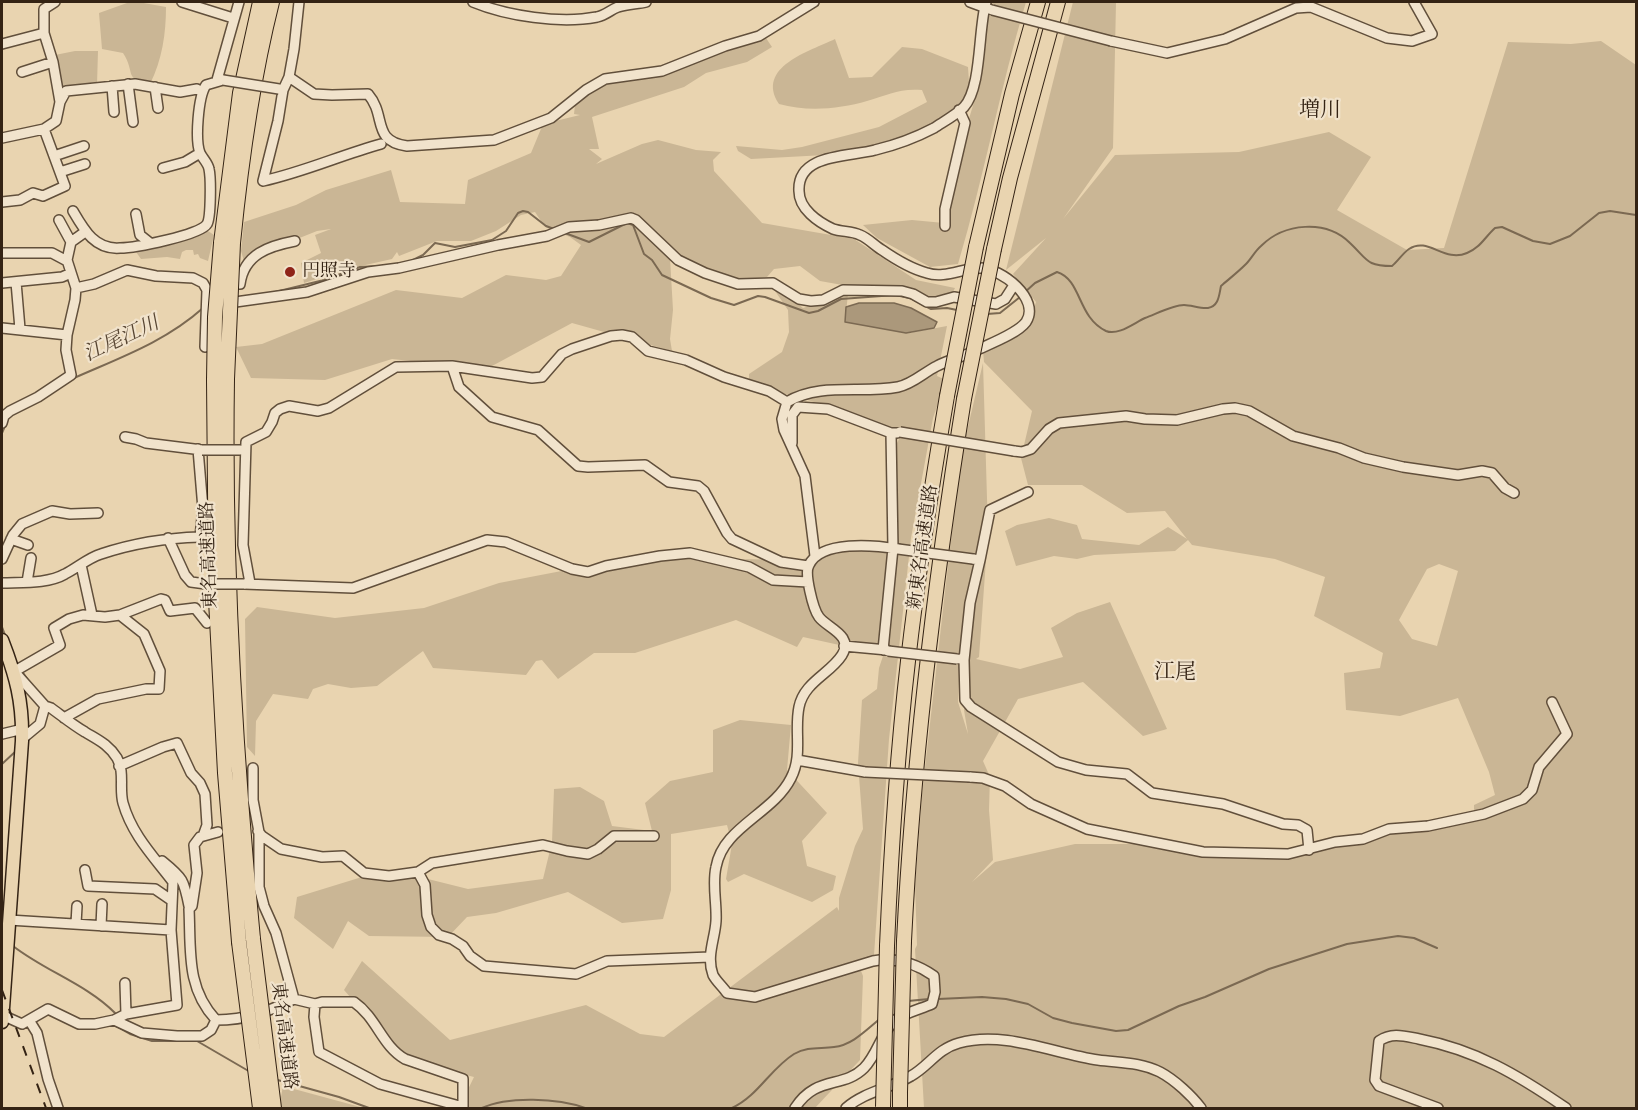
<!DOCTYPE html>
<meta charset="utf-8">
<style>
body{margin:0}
#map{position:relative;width:1638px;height:1110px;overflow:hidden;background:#e9d4b0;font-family:"IM FELL Double Pica",serif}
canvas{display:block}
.frame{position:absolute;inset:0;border:3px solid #342314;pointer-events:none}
</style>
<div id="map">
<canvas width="1638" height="1110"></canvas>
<div class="frame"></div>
</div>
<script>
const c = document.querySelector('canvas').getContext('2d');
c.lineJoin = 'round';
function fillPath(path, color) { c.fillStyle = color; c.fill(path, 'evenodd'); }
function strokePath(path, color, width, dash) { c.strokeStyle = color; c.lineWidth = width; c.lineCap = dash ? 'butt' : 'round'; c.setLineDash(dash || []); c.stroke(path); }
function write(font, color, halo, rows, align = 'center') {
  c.font = font + ' "IM FELL Double Pica","Noto Serif JP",serif'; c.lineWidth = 4.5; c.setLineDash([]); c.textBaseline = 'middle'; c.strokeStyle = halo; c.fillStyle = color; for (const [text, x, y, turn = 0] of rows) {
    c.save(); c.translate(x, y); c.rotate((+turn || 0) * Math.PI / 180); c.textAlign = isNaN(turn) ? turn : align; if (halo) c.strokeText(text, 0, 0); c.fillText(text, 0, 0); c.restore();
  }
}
fillPath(new Path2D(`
 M138,2L166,7C166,34 162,60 150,84C123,79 136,73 123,53L102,49L99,13L127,3Z
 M991,2H1026C1000,88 984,177 958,264L930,267L877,238L863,225L912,220L944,223L954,169L974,102Z
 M1073,2H1116L1113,148L1063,219L1115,155L1239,152L1329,132L1371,157L1337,210L1407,250L1444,248L1508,42L1571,44L1601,41L1636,65V1108H924L915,949L917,945L915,885L922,794L950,548L962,452L983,363L988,532L979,657L976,659L1020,669L1063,657L1051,628L1077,613L1110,602L1167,729L1143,736L1083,682L1018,699L983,761L990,777L989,810L993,860L972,882L995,862L1075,844H1153L1244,856L1351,845L1391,834L1474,821V805L1495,795L1489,772L1458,698L1400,716L1346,710L1344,673L1380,668L1383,653L1314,616L1325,577L1275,559L1192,545L1188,540L1175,551L1094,555L1077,559L1054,556L1016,566L1005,531L1017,525L1049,518L1077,525L1082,539L1139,545L1168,527L1187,539L1165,511L1127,513L1082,485H1028L1021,458L1032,411L984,362L983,350L1028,328L1036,302L1013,274L1046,238L1006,270ZM1439,564L1458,571L1437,646L1412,639L1399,620L1427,569ZM969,662L964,710L968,734L958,702L959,667Z
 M766,38L772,47L747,62L706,73L684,87L592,117L599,149H589L602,159L596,164L642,144L658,140L696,150L721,152L713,160L714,171L762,223L854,239L916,280L955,288L952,294L929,298L904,288L848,286L820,281L800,266L774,269L767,277L737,281L708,269L679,256L632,213L641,229L670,258L673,310L670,339L672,351L572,323L492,366L447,365L392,359L325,380L251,378L236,347L262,344L396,290L462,298L506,275L546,280L561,276L581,245L570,237L545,227L535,212L521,215L496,231L471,241H437L399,256L397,252L392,259L352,268L304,283L301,263L321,253L315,235L331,229L317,231L297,239L291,236L288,242L244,261L241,251L244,222L296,205L326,190L391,170L400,202L465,204L468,180L531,153L543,124L580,115L574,114L575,105L595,87L612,79Z
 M835,39L849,78L872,77L902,47L922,49L968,67L970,97L967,115L956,113L896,145L862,153L751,159L738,151L736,146L782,150L802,147L879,127L927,102L922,90C899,88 888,95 867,101C840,109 807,112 779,104C755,67 810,51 835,39Z
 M75,51H98L97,85L60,87L55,55Z
 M208,231L214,235L208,261L200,258L198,254L194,255L193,250H186L182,252L180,259L167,257L141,259L134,249Z
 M773,288L783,291L803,308L848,294L845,322L909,333L947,326L937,376L946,380L933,418L911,538L889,739L874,955L858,963L863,976L860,1060L815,1108H459L474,1077L405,1059L344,990L362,961L450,1040L586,1005L640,1034L664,1037L837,907L839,911V898L855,846L863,829L858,763L862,700L877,689L879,668L888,641L898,542L895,507L896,445L904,429L882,427L811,401L749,384V374L782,352L789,332L788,310Z
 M890,549L883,650L844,646L803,637L797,647L736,620L635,653H594L558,679L542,660L536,661L526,675L433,668L423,651L377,686L351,688L328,684L313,689L308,699L273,694L256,721L255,756L247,747L245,619L257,607L335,618L424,608L499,583L572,569L674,558L800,560L826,551Z
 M740,720L791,725L787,770L827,813L802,841L807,866L836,876L833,890L812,902L744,874L728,882L726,879L732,844L727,825L671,834V890L663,919L622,923L568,892L496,913L467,917L448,937L369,936L348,921L333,949L294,918L297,897L362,877H420L468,889L543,879L552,842L554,789L580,787L604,801L612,826L652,831L645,803L670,781L713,772V730Z
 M283,1086L364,1108H279Z`), '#cab695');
const water = new Path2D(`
 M859,303H894L911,308L937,322L934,328L906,333L845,322L846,307Z`);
fillPath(water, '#ab987b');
strokePath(water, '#7b6952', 1.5);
strokePath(new Path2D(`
 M565,233L589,242L627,223L633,225L644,254L652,260L662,275L711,298L734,305L758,296L765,297L809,313L818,311L841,299L895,295L910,298L931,309L947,308L957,310
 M411,261L423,255L435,243L455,247L492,240L506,231L518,213L523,211L528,212L546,226L554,229
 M271,293L324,280L360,267L379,266
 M1024,293L1035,283L1057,272C1082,280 1077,317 1106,331C1118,336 1134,323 1145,318C1156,314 1173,305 1184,305C1191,305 1201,309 1208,308C1219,306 1219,295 1221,286C1229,279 1238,272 1246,264C1251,259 1255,251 1261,246C1284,223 1326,219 1350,243C1368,260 1366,266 1392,266C1398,261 1403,253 1409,249C1428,236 1444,263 1467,253C1480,248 1485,237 1495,228L1502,227L1533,241L1550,244L1570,236L1599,213L1610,211L1636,215
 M987,314L1000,313L1020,297
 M74,378C119,358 165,342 203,308
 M2,433L5,426
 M2,627L5,635
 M21,670L28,680
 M2,764L16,751
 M13,946C45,971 86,984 115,1013
 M938,999L982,997L1006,999L1028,1004L1053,1018L1072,1023L1116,1031L1128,1030L1179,1006L1205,997L1269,969L1347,944L1398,936L1414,938L1437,948
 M908,1001L929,999
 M116,1026L130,1034L152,1041H197L252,1073
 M274,1079L339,1097L369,1108
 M482,1108C508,1096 558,1098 585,1108
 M732,1108C758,1096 770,1069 794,1054C808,1046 820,1049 834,1047C853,1045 867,1029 881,1018`), '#7b6952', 2);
const minor = new Path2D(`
 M55,2L44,9V33L53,62L60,102
 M182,2L233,18
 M299,2L294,49L289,77L283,90L278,121L263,181C304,172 341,155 381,144
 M473,2C507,16 560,24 597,17C606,15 610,10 618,7C627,4 637,4 646,2
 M970,2L989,9
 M1111,41L1167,53L1225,39L1296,8L1311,7L1387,38L1412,41L1432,34L1414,2
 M2,44L44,33
 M22,72L53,62
 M289,77L314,94L332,95L368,94C387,116 371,141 407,146L494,140L551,118L586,90L605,79L662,71L725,46L759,36L814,2
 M217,80L239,2
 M128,84L133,122
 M112,86L114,112
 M155,87L158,108
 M2,138L44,129L56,121L60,102L66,91L135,84L180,92L197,89L202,92
 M54,156L84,146
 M163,168L185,162L200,153
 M60,172L85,164
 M2,202L20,200L33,193L43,196L65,186L44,129
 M73,211C84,230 95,250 120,248C134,248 201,235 207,224C211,218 211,178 209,169C208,163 203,159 200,153C195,140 198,97 206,85L223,80
 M136,214L140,235L150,243
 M59,220L71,242
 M945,226V209L965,123L959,110
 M2,253H52L67,261
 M16,282L20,329
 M2,283L62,277L71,273
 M226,284H240C244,254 269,246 295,241
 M76,288L94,284L127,270L156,276L193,278L203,283L207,290L205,347
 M207,300L221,304L307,292L368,272L399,268L498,245L547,236L569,227L599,225L631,218L636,220L678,260L705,273L738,284L773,283L799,299L811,301L823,300L843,290L902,291L913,294L927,302H936L954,297L996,304L1005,299L1014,285
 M2,328L67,335
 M452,366L532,378L542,377L562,354L572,349L611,336L622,335L632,337L648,351L686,360L724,377L769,391L787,402
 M2,423L4,416L10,411L38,397L71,375L66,350L67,335L75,300L76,288L67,260L71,242L85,232
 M125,437L136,439L146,443L202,450
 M792,443V415L798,407L828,409L891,433H897
 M1014,451L1022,452L1031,449L1049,429L1059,423L1126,416L1145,419L1177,420L1223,409L1235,408L1249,411L1293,436L1339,448L1364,458L1403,467L1458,475L1482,471L1492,473L1505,488L1514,493
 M168,538L185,575L191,582L206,584
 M11,539L28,545
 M815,556L805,476L784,430L782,419L787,402C821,382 861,394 898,387C913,384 923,373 937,366C950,359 966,356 979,349C992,343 1018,333 1026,322C1041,299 1001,268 980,268C963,268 944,279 927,273C912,269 895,259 882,250C875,246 868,238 860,235C852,231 842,232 833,229C818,222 799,209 799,191C797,153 850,157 875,150C896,145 915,138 934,128C943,122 956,115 964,107C982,87 978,29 986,2
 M2,559L13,535L22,524L52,511L70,514L98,513
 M980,560L990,510L1028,492
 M81,565L92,615
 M27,582L31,558
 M2,583C21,582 48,584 65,574C77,568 88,558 101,554C134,543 166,538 200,537L203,509L198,449
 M250,583L243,545L246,442L266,432L272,422L275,413L280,409L289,406L318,411L329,408L396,367L452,366L459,387L492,417L538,430L578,466L588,467L645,465L669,482L698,486L704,491L727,533L732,539L781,562L808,566
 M244,584L353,588L487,540L506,542L572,569L588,572L606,566L660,556L690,553L749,567L773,580L808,582
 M844,646L887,650
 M883,650L893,548L891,433
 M960,659L964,660L970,603L980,560L973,559
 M964,660L965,700L971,707L1058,762L1086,770L1127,774L1152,793L1223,804L1283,824L1298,825L1307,830L1309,850
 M15,671L60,645L54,628L69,619L83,615L105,617L120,615L161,599L165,600L170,611L195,608L207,623
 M64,718L98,699L146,689H159L160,671L144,634L120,615
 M2,734L23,729
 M22,739L40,724L45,706
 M797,760L865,772
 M119,766L163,747L177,743L191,773L200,783L205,794L207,825L203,836
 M253,768V800L259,832V887L264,906L276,933L294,999L315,1004L322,1002H354C377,1018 382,1046 405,1059L463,1079V1107L380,1084L319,1052L314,1017L315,1004
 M970,777L983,778L1005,786L1031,804L1087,829L1203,852L1288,854L1335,842L1363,839L1389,829L1428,826L1484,814L1523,799L1532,790L1539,767L1567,734L1552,702
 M258,831L262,836L281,849L322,857L343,856L364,873L389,876L418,872L432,863L543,845L567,851L588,854L598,849L614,836H654
 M218,832L200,837L194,845L197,873L192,906L189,909C191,951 186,988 216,1020C247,1020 267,1012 294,999
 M162,861C183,878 184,880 189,906
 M85,870L88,886L155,889L171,900
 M418,872L425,885L427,915L431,927L439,935L452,939L463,946L470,956L484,966L576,974L607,961L710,957
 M9,920L171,930
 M76,924L77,906
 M101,926L102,904
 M125,983L126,1014
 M2,1015L22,1024L48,1009L79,1024H95L114,1020L126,1014L177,1005L171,930L173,882C154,857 132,835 123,803C119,789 125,772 117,758C108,744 98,740 85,732C73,725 62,716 51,708L45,706L13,670
 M29,1020L37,1033L48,1079L58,1108
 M114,1020L142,1033L177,1036H202L211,1030L216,1020
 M795,1108C816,1075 843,1089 864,1068C877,1055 881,1034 894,1021C903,1013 921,1009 932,1004L935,992L934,976C915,963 896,957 873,961L755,997L727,993C723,987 716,981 713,975C706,956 715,939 716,921C717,904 712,884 716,867C718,856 723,847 730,839C748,818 778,804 791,778C803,755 794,731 799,707C804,682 830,674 842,655C854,635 827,628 819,617C813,609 804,573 809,565C821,540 874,545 898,549
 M846,1108C864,1092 891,1088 911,1076C929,1066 937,1049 959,1043C1004,1030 1055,1054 1098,1060C1120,1063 1140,1062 1160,1072C1175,1080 1192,1096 1201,1108
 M1438,1108L1379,1086L1375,1080L1379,1041C1392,1032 1404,1036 1419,1039C1476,1050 1518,1075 1566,1108`);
const major = new Path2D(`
 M2,640C16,676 23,702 22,741L2,1022`);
const highway = new Path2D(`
 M221,243L240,93L260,2
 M233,243C241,162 252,81 272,2
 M976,247L1012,94L1038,2
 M994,249L1010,178L1058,2
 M227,379C224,565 235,753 253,939
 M214,380L216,600L225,773L239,942
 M904,941C913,759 935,579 964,399
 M887,946C891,851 897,756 908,661C918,572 932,484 947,396
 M900,1092V1108`);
strokePath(minor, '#614f3b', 12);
strokePath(major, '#342314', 15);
strokePath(highway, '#342314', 16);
strokePath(minor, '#f1e3cc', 9);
strokePath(major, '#e9d4b0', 12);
strokePath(highway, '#e9d4b0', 14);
strokePath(new Path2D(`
 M2,990L46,1108`), '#342314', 2, [10, 10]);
const minorBridge = new Path2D(`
 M992,10L1111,41
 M223,80L279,89
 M900,432L1014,451
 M202,450H240
 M898,549L973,559
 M206,584H244
 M888,651L957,659
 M865,772L970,777`);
const highwayBridge = new Path2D(`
 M227,379L233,243
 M214,380L215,317L221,243
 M947,396L976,247
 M964,399L994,249
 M253,939L274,1108
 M239,942L260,1108
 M900,1092L904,941
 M883,1107L887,946`);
strokePath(minorBridge, '#614f3b', 12, []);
strokePath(highwayBridge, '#342314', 16, []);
strokePath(minorBridge, '#f1e3cc', 9);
strokePath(highwayBridge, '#e9d4b0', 14);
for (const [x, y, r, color] of [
 [290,272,6,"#8f2418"]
]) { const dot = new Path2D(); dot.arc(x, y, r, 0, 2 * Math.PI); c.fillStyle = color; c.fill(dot); strokePath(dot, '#f1e3cc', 2); }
write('18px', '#342314', '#f1e3cc', [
 ["円照寺",302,272]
], 'left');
write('18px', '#342314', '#f1e3cc', [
 ["新東名高速道路",924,547,-82],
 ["東名高速道路",210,555,-92],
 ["東名高速道路",283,1036,83]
]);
write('italic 20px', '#584633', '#f1e3cc', [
 ["江尾江川",122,340,-25]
]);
write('21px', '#342314', '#f1e3cc', [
 ["増川",1320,111],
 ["江尾",1175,673]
]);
</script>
